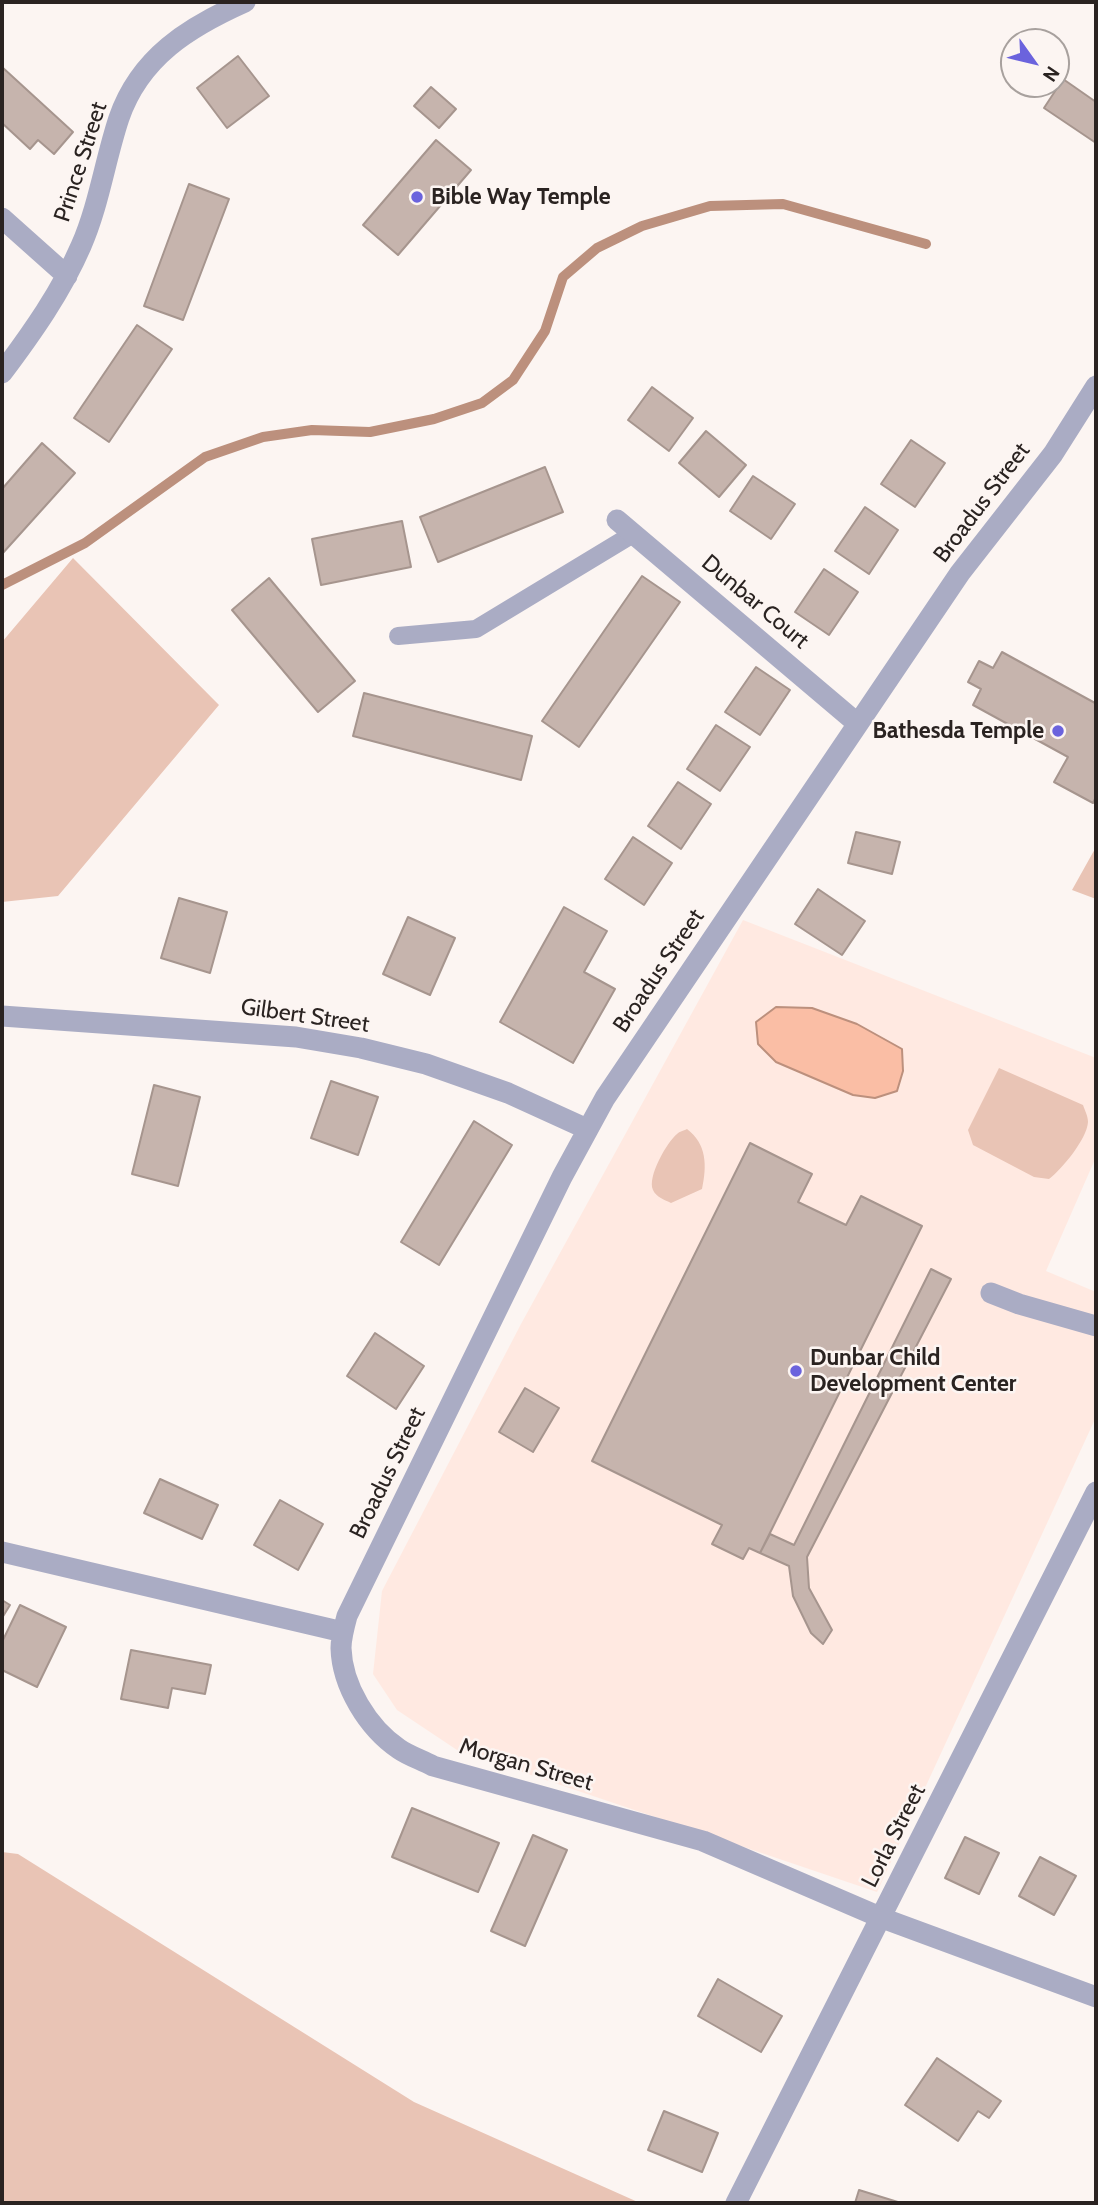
<!DOCTYPE html>
<style>
body{margin:0}
#map{position:relative;width:1098px;height:2205px;overflow:hidden;background:#fcf5f2;font-family:Cabin,sans-serif}
canvas{display:block}
.frame{position:absolute;inset:0;border:4px solid #2a2321;pointer-events:none}
.north{position:absolute;left:1000px;top:28px;width:70px;height:70px;box-sizing:border-box;background:#fcf5f2;border:2px solid #a8a19e;border-radius:50%;rotate:124deg;font-size:19px;font-weight:700;line-height:28px;text-align:center;color:#2a2321}
.north::after{content:'';display:block;margin:auto;width:24px;height:32px;background:#6b63dd;clip-path:polygon(50% 0,100% 100%,50% 72%,0 100%)}
</style>
<div id="map">
<canvas width="1098" height="2205"></canvas>
<div class="frame"></div>
<div class="north">N</div>
</div>
<script>
const c = document.querySelector('canvas').getContext('2d');
c.lineJoin = 'round';
function fillPath(path, color) { c.fillStyle = color; c.fill(path, 'evenodd'); }
function strokePath(path, color, width, dash) { c.strokeStyle = color; c.lineWidth = width; c.lineCap = dash ? 'butt' : 'round'; c.setLineDash(dash || []); c.stroke(path); }
function write(font, color, halo, rows, align = 'center') {
  c.font = font + ' Cabin,sans-serif'; c.lineWidth = 5; c.setLineDash([]); c.textBaseline = 'middle'; c.strokeStyle = halo; c.fillStyle = color; for (const [text, x, y, turn = 0] of rows) {
    c.save(); c.translate(x, y); c.rotate((+turn || 0) * Math.PI / 180); c.textAlign = isNaN(turn) ? turn : align; if (halo) c.strokeText(text, 0, 0); c.fillText(text, 0, 0); c.restore();
  }
}
fillPath(new Path2D(`
 M743,920L1096,1058V1157L1046,1271L1096,1292V1417L877,1892L457,1750L397,1710L373,1674L382,1591L521,1324Z`), '#ffe9e1');
fillPath(new Path2D(`
 M73,558L219,705L58,896L2,902V642Z
 M1096,847V899L1072,890Z
 M999,1068L1083,1105C1085,1111 1088,1116 1088,1122C1087,1139 1062,1169 1049,1179L1034,1177L973,1145L968,1130Z
 M687,1129C707,1144 707,1166 702,1189L671,1203C665,1200 656,1197 653,1190C647,1177 667,1142 677,1134C680,1131 683,1131 687,1129Z
 M2,1852L18,1854L414,2102L640,2203H2Z`), '#e9c4b5');
const water = new Path2D(`
 M776,1007L812,1008L857,1024L902,1049L903,1071L897,1091L875,1098L853,1095L776,1062L758,1044L756,1022Z`);
fillPath(water, '#fabea5');
strokePath(water, '#bc907d', 2);
strokePath(new Path2D(`
 M2,585L85,543L205,457L263,437L312,430L370,432L434,419L482,403L513,380L545,331L563,277L597,248L642,226L710,206L783,204L926,244`), '#bc907d', 10);
const building = new Path2D(`
 M238,56L269,96L227,128L197,88Z
 M2,67L73,132L54,154L38,140L30,149L2,123Z
 M1063,79L1096,102V143L1044,108Z
 M431,87L456,109L439,128L414,106Z
 M436,140L471,170L398,255L363,225Z
 M189,184L229,199L183,320L144,306Z
 M137,325L172,349L109,442L74,418Z
 M652,387L693,418L669,451L628,420Z
 M706,431L746,465L719,497L679,463Z
 M911,440L945,463L915,507L881,484Z
 M42,443L75,473L2,554V489Z
 M545,467L563,512L438,562L420,517Z
 M753,476L795,504L771,539L730,511Z
 M865,507L898,530L869,574L835,551Z
 M402,521L411,567L321,585L312,539Z
 M824,569L858,592L829,635L795,612Z
 M642,576L680,602L579,747L542,721Z
 M269,578L355,681L318,712L232,610Z
 M1002,652L1095,703L1096,700V797L1093,803L1054,782L1068,757L973,705L981,689L968,682L979,661L993,668Z
 M756,667L790,690L760,735L725,712Z
 M364,693L532,736L521,780L353,736Z
 M716,725L750,747L720,791L687,769Z
 M678,782L711,804L681,849L648,826Z
 M856,832L900,842L892,874L848,863Z
 M633,837L672,863L644,905L605,879Z
 M818,889L865,921L842,955L795,924Z
 M179,898L227,912L210,973L161,958Z
 M564,907L607,931L584,972L615,989L573,1063L500,1022Z
 M408,917L455,938L430,995L383,974Z
 M331,1081L378,1097L358,1155L311,1138Z
 M154,1085L200,1097L178,1186L132,1174Z
 M474,1121L512,1145L439,1265L401,1242Z
 M750,1143L812,1174L798,1202L846,1225L861,1196L922,1226L760,1553L749,1548L743,1559L712,1544L722,1525L592,1461Z
 M931,1269L951,1279L807,1557L809,1588L832,1630L823,1644L811,1633L793,1596L789,1566L760,1553L770,1534L794,1545Z
 M375,1333L424,1366L396,1409L347,1376Z
 M525,1388L559,1408L533,1452L499,1432Z
 M160,1479L218,1505L202,1539L144,1513Z
 M280,1500L323,1524L298,1570L254,1545Z
 M2,1600L10,1605L2,1618Z
 M20,1605L66,1627L37,1687L2,1670V1642Z
 M131,1650L211,1665L205,1694L172,1688L168,1708L121,1699Z
 M412,1808L499,1843L478,1892L392,1857Z
 M533,1835L567,1850L525,1946L491,1931Z
 M965,1837L999,1853L979,1894L945,1878Z
 M1040,1857L1076,1876L1054,1915L1019,1896Z
 M718,1979L782,2016L761,2052L698,2016Z
 M937,2058L1001,2101L989,2118L978,2111L958,2141L905,2105Z
 M664,2111L718,2133L702,2172L648,2150Z
 M859,2190L901,2203H855Z`);
fillPath(building, '#c6b4ad');
strokePath(building, '#a6958e', 2);
strokePath(new Path2D(`
 M398,636L476,629L633,534`), '#aaacc4', 18);
strokePath(new Path2D(`
 M2,218L67,276
 M2,373C32,333 61,292 81,246C99,205 105,160 119,118C140,57 189,27 245,2
 M1096,386L1053,454L960,573L605,1098L562,1177L347,1616C344,1627 341,1638 341,1648C342,1686 368,1728 399,1749C409,1756 422,1760 433,1766L703,1841L882,1918L1096,1997
 M617,520L858,724
 M2,1016L296,1037L361,1048L426,1064L508,1093L587,1129
 M991,1293L1019,1304L1096,1326
 M2,1552L343,1632
 M736,2203L1096,1492`), '#aaacc4', 21);
for (const [x, y, r, color] of [
 [417,197,7,"#6b63dd"],
 [1058,731,7,"#6b63dd"],
 [796,1371,7,"#6b63dd"]
]) { const dot = new Path2D(); dot.arc(x, y, r, 0, 2 * Math.PI); c.fillStyle = color; c.fill(dot); strokePath(dot, '#fcf5f2', 2.5); }
write('23px', '#2a2321', '#fcf5f2', [
 ["Prince Street",81,162,-72],
 ["Broadus Street",982,503,-53],
 ["Dunbar Court",755,602,40],
 ["Broadus Street",659,971,-56],
 ["Gilbert Street",305,1016,8],
 ["Broadus Street",388,1473,-64],
 ["Morgan Street",526,1765,16],
 ["Lorla Street",894,1836,-63]
]);
write('bold 23px', '#2a2321', '#fcf5f2', [
 ["Bible Way Temple",431,197],
 ["Bathesda Temple",1044,731,"right"],
 ["Dunbar Child",810,1358],
 ["Development Center",810,1384]
], 'left');
</script>
